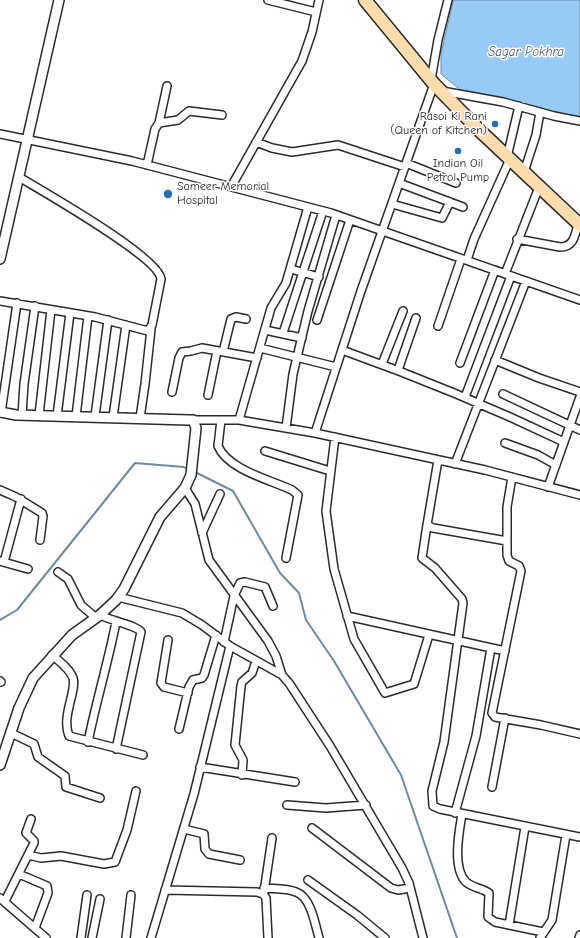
<!DOCTYPE html>
<style>
body{margin:0}
canvas{display:block;background:#fff}
</style>
<canvas width="580" height="938"></canvas>
<script>
const c = document.querySelector('canvas').getContext('2d');
c.lineJoin = 'round';
function fillPath(path, color) { c.fillStyle = color; c.fill(path, 'evenodd'); }
function strokePath(path, color, width, dash) { c.strokeStyle = color; c.lineWidth = width; c.lineCap = dash ? 'butt' : 'round'; c.setLineDash(dash || []); c.stroke(path); }
function write(font, color, halo, rows, align = 'center') {
  c.font = font + ' "Comic Neue",sans-serif'; c.lineWidth = 3; c.setLineDash([]); c.textBaseline = 'middle'; c.strokeStyle = halo; c.fillStyle = color; for (const [text, x, y, turn = 0] of rows) {
    c.save(); c.translate(x, y); c.rotate((+turn || 0) * Math.PI / 180); c.textAlign = isNaN(turn) ? turn : align; if (halo) c.strokeText(text, 0, 0); c.fillText(text, 0, 0); c.restore();
  }
}
const water = new Path2D(`
 M454,0H580V118L556,115L463,92L441,74V54Z`);
fillPath(water, '#97caf4');
strokePath(water, '#6c8aa4', 1);
strokePath(new Path2D(`
 M195,472L233,491L280,573L299,593L306,620L334,661L401,775L457,938
 M0,620L17,610L135,463L184,467L189,470`), '#6c8aa4', 2);
const street = new Path2D(`
 M268,0L316,12
 M431,80L438,40L448,0
 M442,91L503,102L554,116L580,121
 M159,123L167,86
 M0,134L132,161L331,213L580,300
 M256,142L272,148L292,152L338,145L405,167
 M507,157L519,106
 M406,163L456,183
 M147,165L155,129L159,123L178,120L189,111L222,115
 M524,172L536,135L540,112
 M399,183L463,207
 M231,187L302,61L312,32L319,0
 M392,204L442,218L450,202
 M517,239L560,247C574,247 575,235 578,224
 M467,260L474,239L510,159
 M291,269L319,277
 M505,274L539,187
 M0,301L95,317L148,331L152,325L161,279C159,257 42,191 19,177
 M317,320L350,220
 M438,326L461,259
 M265,330L302,338
 M283,333L323,211
 M260,348L336,367
 M342,350C418,377 491,407 564,442
 M223,352L231,319L236,317L246,319
 M495,360L539,378L580,392
 M460,363L495,270
 M382,364L403,311
 M398,370L416,318
 M172,392L179,358L182,352L191,351L202,348L257,358
 M503,394L580,430
 M208,395L217,351
 M465,397L511,276
 M1,413L17,303
 M22,415L24,384L35,306
 M39,415L51,310
 M57,416L70,313
 M76,416L88,316
 M95,416L108,320
 M113,417L126,325
 M140,418L145,384L151,329
 M193,420H239L315,433L485,470L580,495
 M221,420L218,446C228,470 271,480 292,490L298,495L286,558
 M239,420L271,308L286,283L308,207
 M286,428L293,374L308,311L336,215
 M315,433L361,291L434,84
 M335,437L326,511L334,569L354,639L385,693L414,684L429,635
 M505,443L538,455L556,465
 M265,451L330,471
 M438,460L427,525L433,528L507,541
 M455,464L526,281
 M512,477L507,507V555L509,561L519,566L521,571L492,713L495,717L541,725L580,734
 M548,487L580,397
 M185,488L195,504L209,560L268,641L276,656L282,675
 M0,490L16,497L42,513L43,516L40,540
 M427,525L422,558L435,568L462,599L463,603L444,742L432,791L433,806L440,809L580,837
 M202,533L220,494
 M0,561L28,569
 M4,562L21,499
 M58,572L68,579L81,605L96,618
 M118,597L182,613L202,625L230,646L282,675L289,683L330,746L402,868L409,883L423,938
 M100,615C109,620 138,626 141,632L116,749
 M347,616L505,651
 M168,640L161,683L164,687L188,693
 M224,642L234,596L240,583L245,582L265,587L273,606
 M52,655C59,661 70,669 73,678C77,691 61,716 69,736L143,755
 M0,681L1,682
 M179,729L189,687L193,680L202,678L204,675L216,635
 M11,733L34,744L38,757L65,776L66,787L100,798
 M88,742C96,702 108,663 116,622
 M200,767L295,782
 M242,775L243,760L235,745L241,686L242,682L252,673L256,661
 M492,787L505,718
 M287,805L326,808L366,805
 M455,813L476,736L491,648
 M462,814C459,832 452,868 466,882C473,888 482,888 489,893L488,917L495,922L543,932
 M312,828L391,888L398,890L410,888
 M184,829L204,834L205,849L209,854L240,860
 M28,855L41,858L61,856L104,864L115,862L127,830L136,791
 M19,874L47,886L48,893L35,928
 M308,880L357,915L385,938
 M264,888C274,889 286,888 296,892C311,897 315,924 319,938
 M165,890L257,892L263,894L266,898L268,938
 M264,892L272,838
 M0,898L46,938
 M5,901L34,843V841L26,833L31,819
 M509,925L525,827
 M81,938L87,895
 M92,938L100,899
 M126,938L131,895
 M151,938L194,794L230,646
 M540,938L552,920L566,835
 M579,938L580,935`);
const secondary = new Path2D(`
 M0,259L59,0
 M0,412L16,415L189,420H193L196,428L191,475L185,488L160,517L124,589L116,600L100,615L72,635L33,678L19,708L0,765`);
const highway = new Path2D(`
 M365,0L434,84L479,130L580,225`);
strokePath(street, '#2b2b2b', 10);
strokePath(secondary, '#2b2b2b', 12);
strokePath(highway, '#2b2b2b', 15);
strokePath(street, '#fff', 7);
strokePath(secondary, '#fff', 9);
strokePath(highway, '#fcdcac', 12);
for (const [x, y, r, color] of [
 [495,124,4,"#1f6fb2"],
 [458,151,4,"#1f6fb2"],
 [168,194,5,"#1f6fb2"]
]) { const dot = new Path2D(); dot.arc(x, y, r, 0, 2 * Math.PI); c.fillStyle = color; c.fill(dot); strokePath(dot, '#fff', 1.5); }
write('12px', '#2b2b2b', '#fff', [
 ["Rasoi Ki Rani",487,117],
 ["(Queen of Kitchen)",487,131],
 ["Indian Oil",458,164,"center"],
 ["Petrol Pump",458,178,"center"],
 ["Sameer Memorial",177,187,"left"],
 ["Hospital",177,201,"left"]
], 'right');
write('italic 13px', '#4b5b67', '#fff', [
 ["Sagar Pokhra",526,52]
]);
</script>
